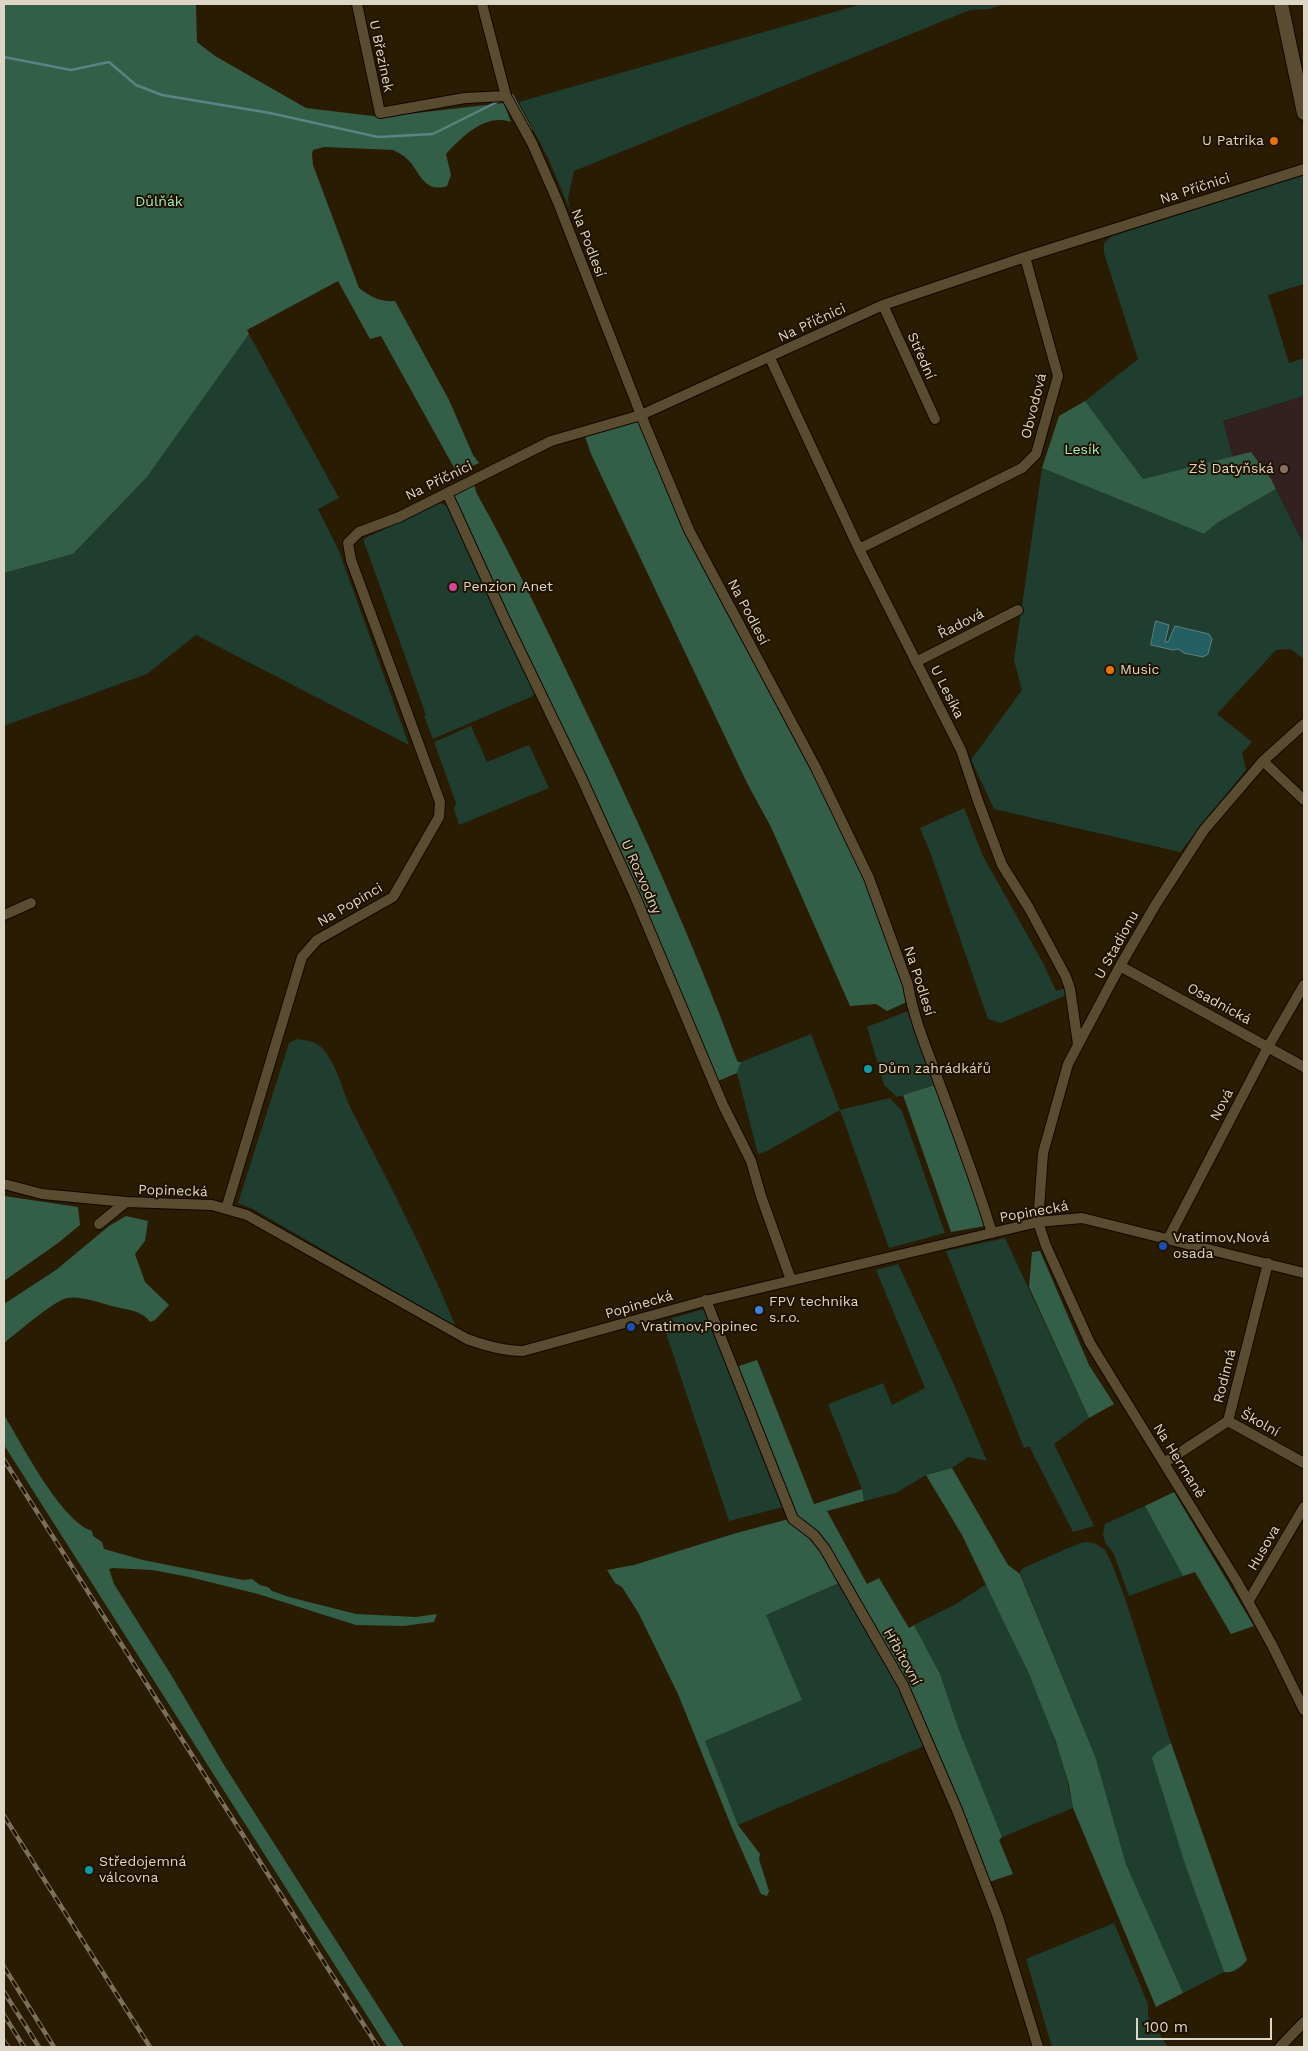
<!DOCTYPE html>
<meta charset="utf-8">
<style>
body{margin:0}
#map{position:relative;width:1308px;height:2051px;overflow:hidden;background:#291c02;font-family:"Work Sans",sans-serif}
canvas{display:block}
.frame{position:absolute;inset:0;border:5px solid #ddd5c5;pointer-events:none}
.scale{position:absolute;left:1136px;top:2018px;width:136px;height:22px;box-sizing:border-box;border:2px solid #ddd5c5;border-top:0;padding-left:6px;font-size:15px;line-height:18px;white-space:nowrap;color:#ddd5c5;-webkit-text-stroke:4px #1f1300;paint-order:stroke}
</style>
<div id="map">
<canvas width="1308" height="2051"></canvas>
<div class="frame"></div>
<div class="scale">100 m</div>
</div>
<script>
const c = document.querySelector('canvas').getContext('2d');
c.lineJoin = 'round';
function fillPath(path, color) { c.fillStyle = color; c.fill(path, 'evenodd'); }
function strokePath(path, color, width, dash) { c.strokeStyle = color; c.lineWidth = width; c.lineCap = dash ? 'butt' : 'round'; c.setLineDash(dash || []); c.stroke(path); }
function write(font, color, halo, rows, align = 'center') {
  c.font = font + ' "Work Sans",sans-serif'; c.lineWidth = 4; c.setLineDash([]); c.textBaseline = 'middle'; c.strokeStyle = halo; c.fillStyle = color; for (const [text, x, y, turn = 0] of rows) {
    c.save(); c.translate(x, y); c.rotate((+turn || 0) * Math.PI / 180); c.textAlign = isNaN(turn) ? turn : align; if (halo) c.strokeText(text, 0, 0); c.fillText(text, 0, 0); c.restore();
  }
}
fillPath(new Path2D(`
 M1304,396V545L1271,479L1251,452L1233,458L1222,422Z`), '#332021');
fillPath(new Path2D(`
 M862,4H1004L989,9L970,10L574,171L568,198L570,210L549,160L519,102Z
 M1304,175V284L1268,295L1289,363L1304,358V396L1223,421L1233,458L1143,479L1085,401L1138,359L1104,253V243L1112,236Z
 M249,334L339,498L318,509L339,551L409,745L196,635L147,674L4,726V573L73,554L147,477Z
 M1042,468L1204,534L1217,523L1276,489L1304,545V659L1290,649L1276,650L1217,714L1252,742L1242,753L1246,770L1180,852L994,809L971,760L1022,690L1014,660Z
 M440,503L449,507L536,689L533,696L433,739L424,716L426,715L363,539Z
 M471,726L487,762L529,745L549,788L459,825L454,809L456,803L434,742Z
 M964,808L983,856L1043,963L1056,991L1066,988L1069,994L1001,1023L988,1019L930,852L920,828Z
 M911,1010L938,1084L897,1097L884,1085L867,1027Z
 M811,1034L840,1110L890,1098L902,1111L945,1233L889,1248L840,1110L767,1151L758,1154L737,1073L741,1062Z
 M297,1039C305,1040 315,1041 321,1047C337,1063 342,1090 351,1109C388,1181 425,1252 456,1327L253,1209L238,1203L289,1043Z
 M1005,1238L1089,1418L1054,1444L1094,1526L1073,1532L1029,1446L1024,1448L946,1251Z
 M898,1264L951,1378L987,1461L968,1457L952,1468L926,1475L896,1493L864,1501L862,1489L828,1404L883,1383L892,1405L925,1388L876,1270Z
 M704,1309L783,1507L729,1521L662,1321Z
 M1145,1506L1183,1576L1129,1596L1114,1554L1105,1542L1103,1534L1105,1524Z
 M1087,1542L1096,1544L1105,1550L1112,1564L1125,1598L1171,1743L1157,1752L1186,1867L1224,1972L1183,1993L1126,1864L1095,1756L1021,1575L1020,1572L1023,1568L1080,1543Z
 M840,1583L901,1687L926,1745L738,1825L705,1741L716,1737L765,1615Z
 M985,1585L988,1586C1021,1658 1059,1730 1073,1808L1002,1837L959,1730L940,1674L914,1625L956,1604Z
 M1114,1923L1148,2004V2016L1168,2047H1052L1026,1959Z`), '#1f3e2f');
fillPath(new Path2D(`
 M4,4H196L197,42L215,56L306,108L381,117L504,103L511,122C485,113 462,137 446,154L451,175L447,186C425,193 421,175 410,162C405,156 399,153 393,150L324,147L313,150L312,154L313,165L359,288C371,297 380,302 395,301L449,400L473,455L479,463L457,473L381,336L370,339L338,281L247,330L249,334L147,477L73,554L4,573Z
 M1085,401L1143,479L1251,452L1271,479L1276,489L1217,523L1204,534L1042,468L1059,416Z
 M638,421L686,528L796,738L862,875L905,987L909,1001L887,1011L876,1004L850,1006L771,827L747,783L591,454L585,436Z
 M471,483H474L476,492C518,567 554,645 591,722C643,832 694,944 736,1058L738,1062H741L737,1073L718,1081L541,685L453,497Z
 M938,1084L985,1226L951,1232L903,1095Z
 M4,1196L78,1207L80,1225L58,1243L4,1281Z
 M126,1216L148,1221L145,1241L135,1254L145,1282L169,1305L155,1320L150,1322C143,1311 128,1310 116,1307C104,1304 79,1295 67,1298C52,1302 17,1333 4,1343V1304L56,1270L109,1226Z
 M1040,1251L1089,1365L1114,1404L1089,1418L1029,1287L1032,1252Z
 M757,1360L814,1504L862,1489L864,1501L827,1511L867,1584L879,1578L909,1628L914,1625L940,1674L959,1730L1002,1837L999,1840L1013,1874L989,1882L962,1810L908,1683L846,1580L766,1615L802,1700L705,1741L738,1825L760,1854L759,1859L769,1891L767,1896L761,1894L732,1828L678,1694L639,1614L622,1587L615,1583L607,1570L634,1565L733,1534L789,1519L733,1368Z
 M4,1415C22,1444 60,1520 92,1531L93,1536L102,1542L104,1549L143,1560L243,1580L252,1579L260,1585L268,1587L272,1591L289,1597L356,1614L416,1617L437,1614L434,1622L403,1626L356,1625L258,1594L189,1577L152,1570L113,1568L109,1569L114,1584L173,1678L224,1765L404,2047H387L4,1445Z
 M952,1468L1008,1565L1020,1574L1095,1756L1126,1864L1183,1993L1156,2007L1073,1808L1069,1785L1056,1742L1029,1674L962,1535L926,1475Z
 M1174,1492L1254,1626L1231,1634L1195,1572L1183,1576L1145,1506Z
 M1171,1743L1247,1960C1242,1966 1233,1974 1224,1972L1186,1867L1152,1758L1157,1752Z`), '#335f49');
const water = new Path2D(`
 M1156,621L1169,625L1165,642H1168L1175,626L1209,634L1212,639L1208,654L1203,657L1184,653L1178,649L1173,650L1151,645Z`);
fillPath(water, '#245f64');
strokePath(water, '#5c8281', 1);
strokePath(new Path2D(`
 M4,57L71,70L109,62L136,85L162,95L270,113L378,137L433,134L499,101
 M512,95L531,130`), '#5c8281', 2.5);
const street = new Path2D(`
 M357,4L380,113L465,98L506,96
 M482,4L506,96L532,143L557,200L641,415L689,530L816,768L869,878L908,985C914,1021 929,1054 941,1088C959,1136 977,1184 992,1233
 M883,305L935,419
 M770,358L859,549L961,750L978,801L1002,865L1029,908L1066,977L1070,989L1078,1044
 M447,493L506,622L581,777L635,896L723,1105L751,1161L761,1196L791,1280
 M859,549L1022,468L1036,454L1058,376L1025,257
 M916,662L1018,610
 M1304,724L1263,761L1204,830L1156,904L1120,966L1068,1064L1043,1153L1038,1222L1046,1246L1090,1343L1236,1580L1272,1645L1304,1710
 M1263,761L1304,800
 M4,915L31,903
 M1120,966L1304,1067
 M4,1184L42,1194L126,1202L212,1205L247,1215L467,1339C486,1346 503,1351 523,1351L701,1302L1038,1222L1082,1218L1304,1273
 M226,1209L302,957L317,940L393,897L439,817L440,802L351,560L348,543L359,532L399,517L551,441L641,415L883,305L1025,257L1304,169
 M99,1224L126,1202
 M1168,1239L1268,1047L1304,985
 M706,1300L793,1519L814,1535L825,1549L903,1685L957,1810L998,1917L1038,2047
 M1228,1421L1304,1463
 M1164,1463L1228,1421L1268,1263
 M1248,1602L1304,1507
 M1280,2047L1304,2022`);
const secondary = new Path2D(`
 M1281,4L1304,113`);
strokePath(street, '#110600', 12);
strokePath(secondary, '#110600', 16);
strokePath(street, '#5a4c30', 10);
strokePath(secondary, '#5a4c30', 14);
const rail = new Path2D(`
 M4,1460L378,2047
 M4,1816L150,2047
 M4,1967L54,2047
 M4,1992L39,2047
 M4,2015L24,2047
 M4,2041L8,2047`);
strokePath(rail, '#7b705b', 4.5);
strokePath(rail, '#1f1300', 2.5, [8]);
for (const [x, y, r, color] of [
 [1274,141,5,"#e8710a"],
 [1284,469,5,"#8d6e63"],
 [453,587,5,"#d1479c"],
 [1110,670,5,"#e8710a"],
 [868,1069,5,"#0f9aa8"],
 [1163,1246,5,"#1a4fb4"],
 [759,1310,5,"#3f7fe0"],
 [631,1327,5,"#1a4fb4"],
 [89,1870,5,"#0f9aa8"]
]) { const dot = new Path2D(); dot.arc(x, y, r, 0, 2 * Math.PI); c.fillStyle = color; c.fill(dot); strokePath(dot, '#1f1300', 2); }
write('14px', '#ddd5c5', '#1f1300', [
 ["U Březinek",381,56,78],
 ["Na Příčnici",1195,189,-18],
 ["Na Podlesí",588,243,69],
 ["Na Příčnici",812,323,-25],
 ["Střední",921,356,66],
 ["Obvodová",1034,406,-76],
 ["Na Příčnici",439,481,-26],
 ["Na Podlesí",748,612,62],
 ["Řadová",961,624,-27],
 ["U Lesíka",947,692,63],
 ["U Rozvodny",641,877,66],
 ["Na Popinci",350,905,-30],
 ["U Stadionu",1117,945,-61],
 ["Na Podlesí",919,981,72],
 ["Osadnická",1219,1004,29],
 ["Nová",1222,1105,-62],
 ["Popinecká",173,1191,2],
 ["Popinecká",1034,1212,-10],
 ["Popinecká",639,1305,-16],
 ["Rodinná",1225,1376,-76],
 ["Školní",1260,1423,29],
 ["Na Hermaně",1179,1461,58],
 ["Husova",1264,1548,-60],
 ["Hřbitovní",902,1657,61]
]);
write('14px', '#ddd5c5', '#1f1300', [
 ["U Patrika",1264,141,"right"],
 ["ZŠ Datyňská",1274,469,"right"],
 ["Penzion Anet",463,587],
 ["Music",1120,670],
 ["Dům zahrádkářů",878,1069],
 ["Vratimov,Nová",1173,1238],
 ["osada",1173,1254],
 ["FPV technika",769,1302],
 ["s.r.o.",769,1318],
 ["Vratimov,Popinec",641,1327],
 ["Středojemná",99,1862],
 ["válcovna",99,1878]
], 'left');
write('14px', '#a3ecc6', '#1f1300', [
 ["Důlňák",159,202],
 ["Lesík",1082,450]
]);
</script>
